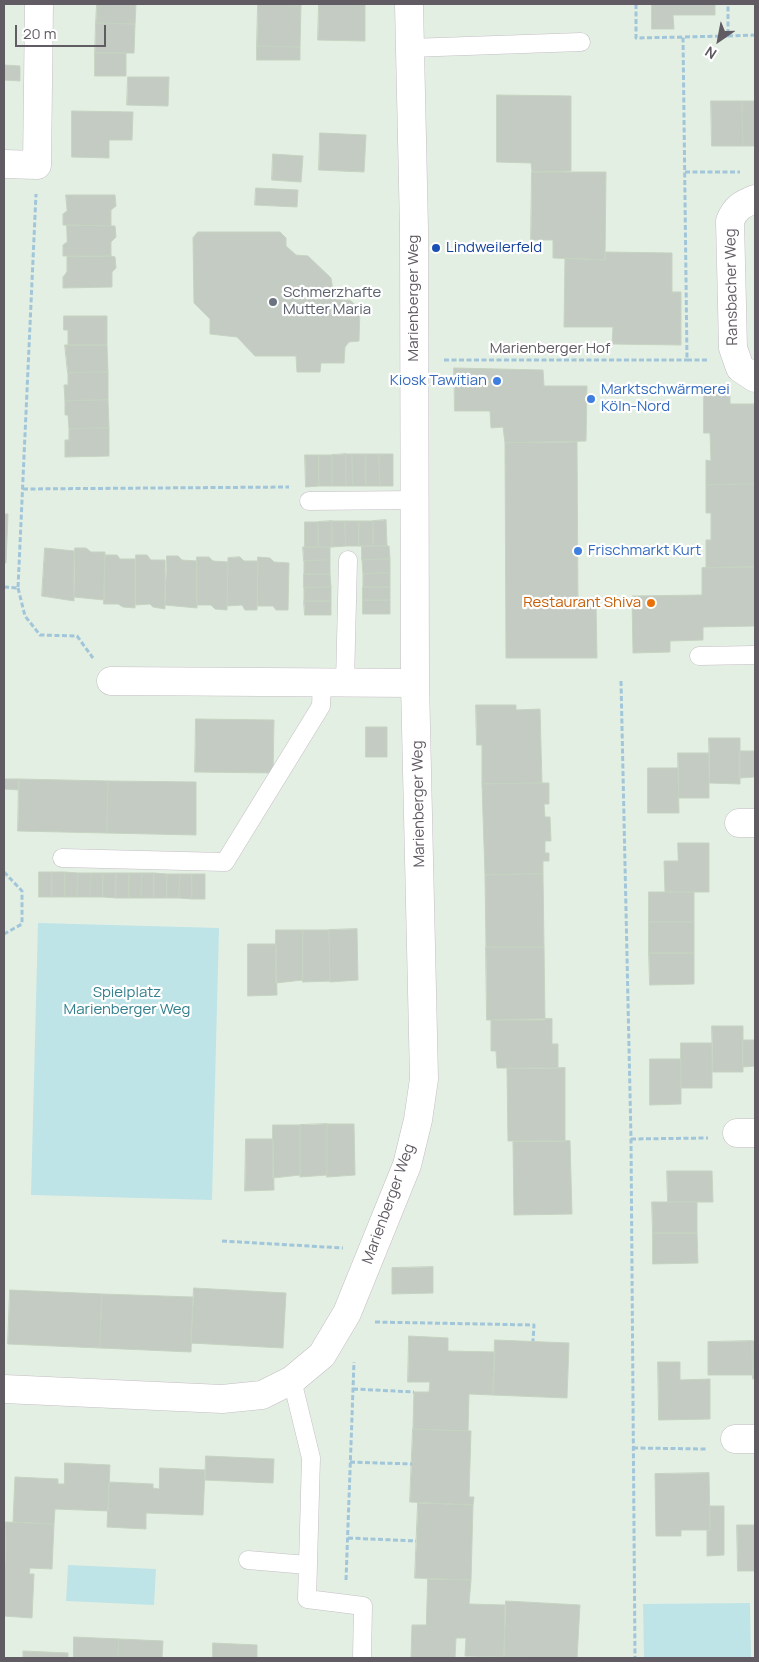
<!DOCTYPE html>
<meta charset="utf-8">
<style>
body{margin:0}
#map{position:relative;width:759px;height:1662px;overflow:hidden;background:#e4efe3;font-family:Manrope,sans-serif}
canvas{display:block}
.frame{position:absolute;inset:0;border:5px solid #615b64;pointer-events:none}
.north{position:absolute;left:694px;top:15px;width:50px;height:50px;-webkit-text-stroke:4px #fff;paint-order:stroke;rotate:213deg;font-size:14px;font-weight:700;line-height:20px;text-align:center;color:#615b64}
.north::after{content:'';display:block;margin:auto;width:18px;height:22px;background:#615b64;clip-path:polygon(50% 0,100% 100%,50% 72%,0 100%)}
.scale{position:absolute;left:15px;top:25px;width:91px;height:22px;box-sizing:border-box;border:2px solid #615b64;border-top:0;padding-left:6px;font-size:15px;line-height:18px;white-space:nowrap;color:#615b64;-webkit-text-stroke:4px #fff;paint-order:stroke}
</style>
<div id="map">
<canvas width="759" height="1662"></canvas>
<div class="frame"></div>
<div class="north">N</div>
<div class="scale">20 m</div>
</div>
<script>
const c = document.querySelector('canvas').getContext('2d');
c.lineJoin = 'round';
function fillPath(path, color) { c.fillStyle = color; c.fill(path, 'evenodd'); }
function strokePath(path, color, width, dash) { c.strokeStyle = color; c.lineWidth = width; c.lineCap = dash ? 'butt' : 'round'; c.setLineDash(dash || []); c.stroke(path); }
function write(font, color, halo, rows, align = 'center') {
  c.font = font + ' Manrope,sans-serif'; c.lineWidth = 4.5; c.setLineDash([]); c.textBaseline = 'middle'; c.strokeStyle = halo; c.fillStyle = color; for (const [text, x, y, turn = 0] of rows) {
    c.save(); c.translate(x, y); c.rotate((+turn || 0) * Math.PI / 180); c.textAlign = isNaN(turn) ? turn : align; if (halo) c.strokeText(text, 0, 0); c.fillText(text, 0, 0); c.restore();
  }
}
fillPath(new Path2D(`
 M38,923L219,928L212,1200L31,1195Z
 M68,1565L156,1569L154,1605L66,1601Z
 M750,1603L751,1658H644L643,1604Z`), '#bee4e7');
const building = new Path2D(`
 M97,4H136L135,24L96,23Z
 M258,4L301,5L300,47L257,46Z
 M319,4H365V41L318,40Z
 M652,4H715V15H673L674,29H652Z
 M96,23L135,24L134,53H95Z
 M257,46L300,47V60H257Z
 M95,53H126V76H95Z
 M4,65L20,66V81L4,80Z
 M128,77H169L168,106L127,105Z
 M497,95L571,96V171L532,172L531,163L497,162Z
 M711,101H742L743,146H712Z
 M742,101H755V146H743Z
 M72,111L133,112L132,140H109V158L72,157Z
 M320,133L366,135L364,172L319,170Z
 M273,154L303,156L301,182L272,180Z
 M532,172H606L605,260L553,258V240H531Z
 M256,188L298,190L297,207L255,205Z
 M66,195H115L116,206L111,210V226L63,225V214L67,211Z
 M67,225L115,226L116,237L111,242V256H63V245L67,242Z
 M198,232H280L286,238V246L296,255L308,256L331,278L333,290L343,300H350L360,309L359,341L349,342L345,347L344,363H321L320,372H297L296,356H255L237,337L210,334V319L194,303L193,238Z
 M606,252L672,253V292H681V345L612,344L613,327H564L565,258L605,260Z
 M111,256L115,257L116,268L112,272V287L63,288V277L67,272V257Z
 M64,316H107V345H68V330H64Z
 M65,345H107L108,372L68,373Z
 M454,368L543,370L544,386H587L586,441L505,443L503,427L491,428L490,411H455Z
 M108,372V400L65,401L64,385H68V373Z
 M704,393H730V404H755V484L706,485V460L711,461L710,433H704Z
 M108,400L109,428L69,429L68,415H65V401Z
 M109,428V456L65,457V440H69V429Z
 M577,442L578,603H596L597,658H506L505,443Z
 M346,454H352L353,486H346Z
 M346,454V486H332V455Z
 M352,454H366V486H353Z
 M366,454H379L380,486H366Z
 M379,454H393V486H380Z
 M305,455H319V486L306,487Z
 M319,455H332V486H319Z
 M755,484V567L706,568V540H711V513H706V485Z
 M4,514H8L6,563H4Z
 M386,520L387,546H373V521Z
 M332,521H345L346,546L332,547Z
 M332,521V547H318V522Z
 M345,521H359V546H346Z
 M359,521H373V546H359Z
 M305,522H318V547H305Z
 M362,546H389L390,559L362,560Z
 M303,547H330V560L304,561Z
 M45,548L74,551V601L42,596Z
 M75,548H86L91,552H105L104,600L74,597Z
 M105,555H117L120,559H135V608L123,607L118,604H104Z
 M136,555H147L151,560H165V609L153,607L150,604L136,605Z
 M167,556H178L182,560L197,561V608L165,605Z
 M197,557H209L213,561L228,562L227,610L215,609L211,605H197Z
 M240,557L244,561H258L257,610H245L242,605L227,606L228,558Z
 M258,557L270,558L274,562L289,563L288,610H276L273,606H258Z
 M390,559V573L363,574L362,560Z
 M330,560V574H304V561Z
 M755,567V626L703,627V640L670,641V652L633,653L632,596L702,595V568Z
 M390,573V587H363V574Z
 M304,574H330L331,587L304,588Z
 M331,587V601H304V588Z
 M363,587H390V600H363Z
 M363,600H390V614H363Z
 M304,601H331V615H305Z
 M476,705H516V710L540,709L542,783L482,784V745H477Z
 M196,719L274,720L273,773L195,772Z
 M366,727H387V757H366Z
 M709,738H740V784L710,783Z
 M740,751H754V777L740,778Z
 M678,753H709V798H679Z
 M648,768H678L679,813H648Z
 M4,779H19V790L4,789Z
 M19,779L108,781L107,833L18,831Z
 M108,781L196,782V835L107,833Z
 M542,783H549V804H544L545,817H550L551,841H545V853H549V861H543V874L485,875L482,784Z
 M678,843H709V892H665L664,861H678Z
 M39,872H52V897H39Z
 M52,872H65V897H52Z
 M65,872L78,873L77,897H65Z
 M78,873H91L90,897H77Z
 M91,873H103V897H90Z
 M103,873H116V898L103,897Z
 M116,873H129V898H116Z
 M129,873H142L141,898H129Z
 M142,873H154V898H141Z
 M154,873L167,874V898H154Z
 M167,874H180L179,898H167Z
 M180,874H192V899L179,898Z
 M192,874H205V899H192Z
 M543,874L544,947H486L485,875Z
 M649,892H694V922H649Z
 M649,922H694V953H649Z
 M357,929L358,980L330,982L329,930Z
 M276,930H303V980L276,983Z
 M303,930H329L330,981L303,982Z
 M248,944H276L277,995L248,996Z
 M486,947H544L545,1020H487Z
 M649,953H694V984L650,985Z
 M552,1019V1044H558V1068H497L496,1051H491V1020Z
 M712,1026H743V1072H713Z
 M743,1040H755V1066L743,1067Z
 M681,1043H712V1088H681Z
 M650,1059H681V1104L650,1105Z
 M565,1068V1141H508L507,1069Z
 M327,1124H354L355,1175L327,1177Z
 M327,1124V1175L300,1177V1125Z
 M273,1125H300V1175L273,1178Z
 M246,1139H273L274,1190L245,1191Z
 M570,1141L572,1214L514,1215L513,1142Z
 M667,1171H712L713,1202H668Z
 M652,1202H697V1233H653Z
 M653,1233H697L698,1263L653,1264Z
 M433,1267V1293L392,1294V1268Z
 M194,1288L286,1293L283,1348L191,1343Z
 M10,1290L102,1294L100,1348L8,1344Z
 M102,1294L193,1297L191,1352L100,1348Z
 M409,1336L448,1338V1351L495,1352L493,1395L469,1394L468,1431L413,1429L414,1392H429L430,1382H408Z
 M495,1340L569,1343L567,1398L493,1395Z
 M752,1341L753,1375H708V1342Z
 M752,1341H755V1378L753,1379Z
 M658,1362H680V1380L710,1379V1419L659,1420Z
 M413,1429L471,1431L469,1497H474L473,1505L410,1502Z
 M206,1456L274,1459L273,1483L205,1480Z
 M65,1463L110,1465L108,1511L55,1509L54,1524L13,1522L15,1477L58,1479V1484H64Z
 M160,1468L205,1470L203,1515L146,1513V1529L107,1527L109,1482L153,1484V1488L159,1489Z
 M709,1473L710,1530H681V1536H656L655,1474Z
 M418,1503L473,1505L471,1580L415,1578Z
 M710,1506H724V1555L707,1556V1530H710Z
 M6,1522L54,1524L52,1569L30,1568L29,1574H34L32,1618L4,1616Z
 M737,1525H755V1571H738Z
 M428,1579L471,1580L469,1604L505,1605L504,1657L465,1656L466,1638H456L455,1658H411L412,1625H426Z
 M506,1601L580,1605L577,1658L504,1657Z
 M74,1637L119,1639L118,1658H23V1651L68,1653V1658H73Z
 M119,1639L163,1641L162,1658H118Z
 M213,1643L257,1645V1658H213Z`);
fillPath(building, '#c4cbc2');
strokePath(building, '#c5d3c1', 1);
const service = new Path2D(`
 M410,48L581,42
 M309,501L414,500
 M699,656L755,655
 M345,682L348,560
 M62,858L225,862L321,706L322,682
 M292,1380L311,1458L307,1599L363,1606L362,1658
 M248,1560L307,1565`);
const minor = new Path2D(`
 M4,164L37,165L39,4
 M755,199C742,204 735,208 730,221L733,348L740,368L755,378
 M111,681L415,683
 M739,823H755
 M737,1133H755
 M4,1389L222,1399L262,1395L292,1380L322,1355L347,1313L407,1165L418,1120L424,1079L415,683L414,229L409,4
 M735,1439H755`);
strokePath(service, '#c3bdc5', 19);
strokePath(minor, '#c3bdc5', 29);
strokePath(new Path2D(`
 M636,4V38L683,37
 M728,36L755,35
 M685,172H740
 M444,360H687
 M707,360H687L683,37L728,36V4
 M23,489L289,487
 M4,587L18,588L36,194
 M18,588L25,616L40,635L77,636L93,658
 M621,681L631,1139L635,1658
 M4,872L22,891V924L4,934
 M631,1139L708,1138
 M222,1241L343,1248
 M375,1322L534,1325L533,1341
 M353,1389L414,1392
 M633,1448L707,1449
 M350,1462L412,1464
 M348,1538L416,1541
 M346,1580L354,1362`), '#a1c6da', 3, [5, 2.5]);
strokePath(service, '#fff', 18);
strokePath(minor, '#fff', 28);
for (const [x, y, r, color] of [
 [436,248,5,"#1a4fb4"],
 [273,302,5,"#6b7280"],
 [497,381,5,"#3f7fe0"],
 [591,399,5,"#3f7fe0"],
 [578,551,5,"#3f7fe0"],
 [651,603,5,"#e8710a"]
]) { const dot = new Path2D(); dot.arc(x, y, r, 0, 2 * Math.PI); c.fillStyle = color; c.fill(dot); strokePath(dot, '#fff', 2); }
write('15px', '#164399', '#fff', [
 ["Lindweilerfeld",446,248]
], 'left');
write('15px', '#615b64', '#fff', [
 ["Ransbacher Weg",732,287,-91],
 ["Marienberger Weg",414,298,-90],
 ["Marienberger Hof",550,349],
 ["Marienberger Weg",419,804,-91],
 ["Marienberger Weg",389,1204,-70]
]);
write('15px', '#5b616d', '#fff', [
 ["Schmerzhafte",283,293],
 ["Mutter Maria",283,310]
], 'left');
write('15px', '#366cbe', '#fff', [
 ["Kiosk Tawitian",487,381,"right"],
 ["Marktschwärmerei",601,390],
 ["Köln-Nord",601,407],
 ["Frischmarkt Kurt",588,551]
], 'left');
write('15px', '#c56008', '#fff', [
 ["Restaurant Shiva",641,603]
], 'right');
write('15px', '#33808c', '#fff', [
 ["Spielplatz",127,993],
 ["Marienberger Weg",127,1010]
]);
</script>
